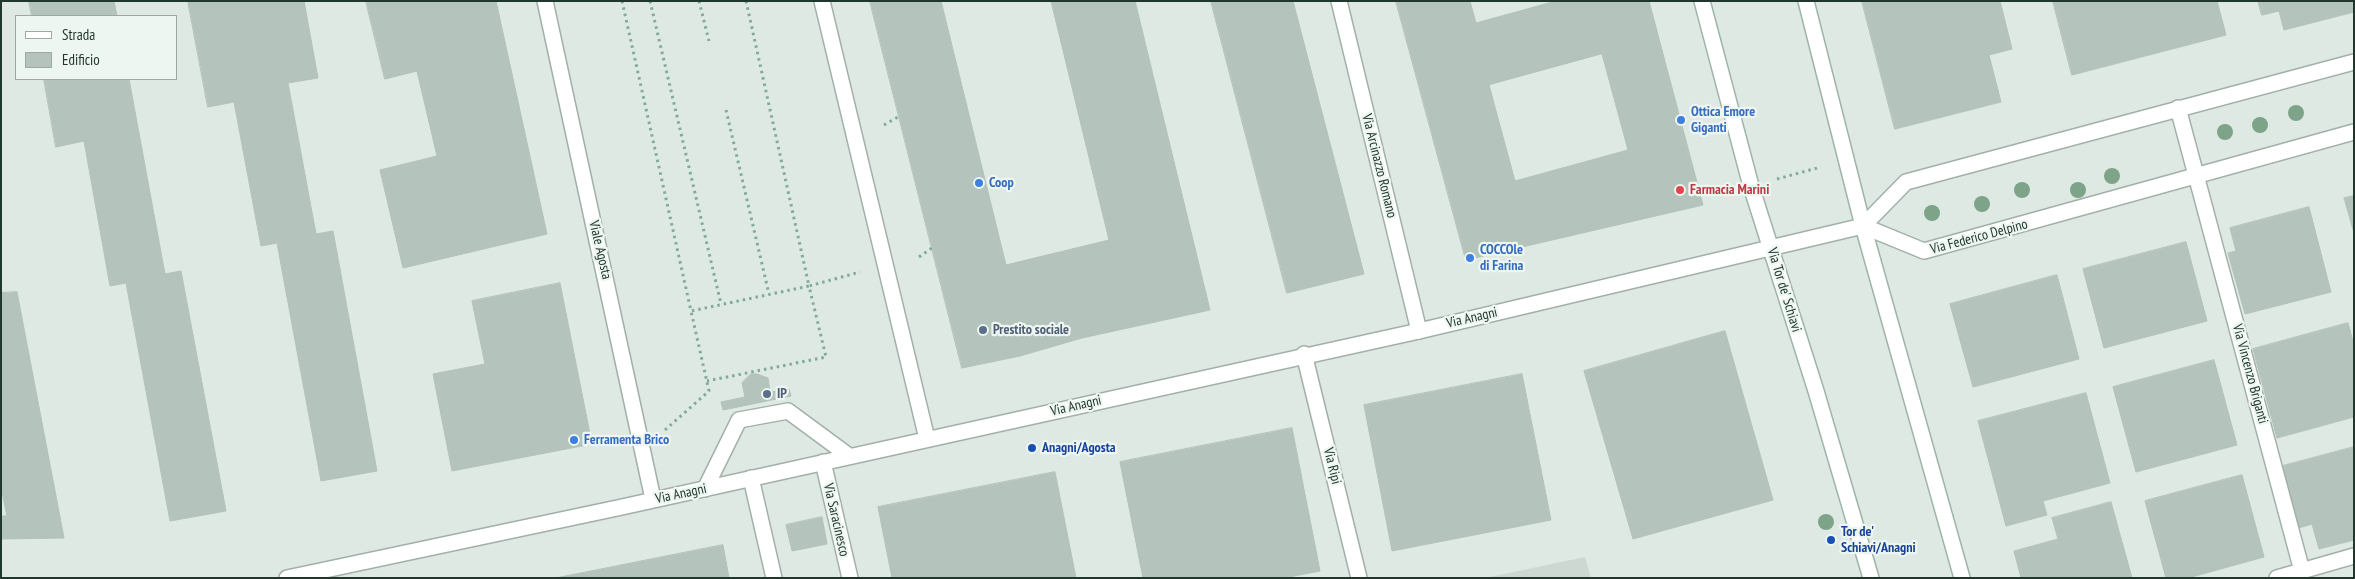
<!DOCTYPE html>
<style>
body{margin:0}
#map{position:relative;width:2355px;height:579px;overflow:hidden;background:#dee9e3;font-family:"PT Sans Narrow",sans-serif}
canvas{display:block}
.frame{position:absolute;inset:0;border:2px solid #21372e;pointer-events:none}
.legend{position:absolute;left:15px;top:15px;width:162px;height:65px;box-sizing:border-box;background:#eef6f1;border:1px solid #9caaa3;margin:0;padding:6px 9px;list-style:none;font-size:15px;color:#21372e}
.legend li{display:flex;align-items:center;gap:10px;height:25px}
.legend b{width:25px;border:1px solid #9caaa3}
</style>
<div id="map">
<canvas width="2355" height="579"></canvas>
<div class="frame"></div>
<ul class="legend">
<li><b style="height:6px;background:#fff"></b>Strada</li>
<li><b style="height:14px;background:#b4c3bb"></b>Edificio</li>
</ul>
</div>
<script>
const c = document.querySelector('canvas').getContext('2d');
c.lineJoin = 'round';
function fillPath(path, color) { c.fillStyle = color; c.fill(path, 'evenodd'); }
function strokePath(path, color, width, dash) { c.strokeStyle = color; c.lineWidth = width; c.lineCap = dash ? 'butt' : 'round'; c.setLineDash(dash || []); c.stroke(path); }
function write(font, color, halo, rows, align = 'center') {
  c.font = font + ' "PT Sans Narrow",sans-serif'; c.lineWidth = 4.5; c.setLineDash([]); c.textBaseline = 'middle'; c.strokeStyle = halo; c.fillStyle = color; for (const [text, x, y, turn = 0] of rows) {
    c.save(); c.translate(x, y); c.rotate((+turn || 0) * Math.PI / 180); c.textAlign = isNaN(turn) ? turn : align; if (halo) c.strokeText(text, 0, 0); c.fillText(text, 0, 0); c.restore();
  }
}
fillPath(new Path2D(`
 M1585,557L1591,578H1485Z`), '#ccd8d1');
const building = new Path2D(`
 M29,1H114L117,16H32Z
 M188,1H304L318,78L288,83L316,234L333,231L377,471L321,481L277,243L261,246L234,102L208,107Z
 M366,1H496L547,234L403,268L380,170L437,156L417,71L385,79Z
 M870,1H941L1006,265L1109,240L1051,1H1135L1210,310L1082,338L1020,356L962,368Z
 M1211,1H1293L1364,274L1287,293Z
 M1396,1H1470L1476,23L1556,1H1649L1703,205L1466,260ZM1602,54L1628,150L1515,181L1489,85Z
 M1862,1H2000L2012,49L1989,55L2001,102L1895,129Z
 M2053,1H2217L2226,35L2072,75Z
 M2258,1H2354V12L2284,30L2279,11L2262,15Z
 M44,79H129L165,274L181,271L226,511L170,521L126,283L110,286L84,141L56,147Z
 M2354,196V233L2344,198Z
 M2309,207L2331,292L2245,314L2228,253L2236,251L2230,228Z
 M2186,242L2207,321L2104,348L2083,269Z
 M2057,275L2079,359L1973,387L1950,304Z
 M560,283L592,444L452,471L433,374L485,364L472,301Z
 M17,292L64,538L1,539V516H7L1,487V293Z
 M2348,323L2354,345V417L2277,438L2253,349Z
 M1725,331L1773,500L1633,539L1584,371Z
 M2214,360L2237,445L2136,472L2113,387Z
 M751,374H757L768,378L770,392L789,389L791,396L723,410L721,402L745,397L742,383Z
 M1522,374L1551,520L1392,551L1364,405Z
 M2086,393L2110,483L2043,501L2047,515L2006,526L1978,421Z
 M1292,428L1320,571L1284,578H1143L1120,462Z
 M2354,447V540L2319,549L2312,524L2295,529L2279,467Z
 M1055,472L1076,578H892L878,507Z
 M2242,475L2264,557L2188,578H2166L2145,501Z
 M2111,502L2132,578H2021L2014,551L2058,539L2052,518Z
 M822,517L827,544L792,551L786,525Z
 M723,545L729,578H556Z`);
fillPath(building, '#b4c3bb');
strokePath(building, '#b1c2b9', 1);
const service = new Path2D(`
 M705,489L739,420L788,411L849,456`);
const minor = new Path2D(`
 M545,1L653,499
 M822,1L927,439
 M1339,1L1419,331
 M2354,62L1906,182L1863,226L1924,251L2354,132
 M2178,108L2302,571
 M1304,354L1359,578
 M823,462L850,578
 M751,478L774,578
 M2277,578L2354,556`);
const tertiary = new Path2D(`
 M287,578L622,507L1419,331L1863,226`);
const secondary = new Path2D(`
 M1702,1L1751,186L1816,391L1871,578
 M1806,1L1863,226L1962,578`);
strokePath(service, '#a2b0a9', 18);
strokePath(minor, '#a2b0a9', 18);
strokePath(tertiary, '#a2b0a9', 18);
strokePath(secondary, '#9eb4a9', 18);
strokePath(new Path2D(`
 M622,1L691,311L809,286L826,357L707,381
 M650,1L721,304
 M699,1L709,41
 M746,1L809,286L860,272
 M726,110L769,294
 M884,125L898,117
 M1777,179L1821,167
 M919,257L932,248
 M665,430L709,391L691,311`), '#80ab98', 3, [2.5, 4]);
strokePath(service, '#fff', 15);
strokePath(minor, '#fff', 15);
strokePath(tertiary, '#fff', 15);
strokePath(secondary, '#fff', 15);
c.fillStyle = '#7da488';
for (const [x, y] of [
 [2296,113],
 [2260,125],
 [2225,132],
 [2112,176],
 [2022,190],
 [2078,190],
 [1982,204],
 [1932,213],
 [1826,522]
]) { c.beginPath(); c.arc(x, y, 8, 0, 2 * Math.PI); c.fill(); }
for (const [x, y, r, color] of [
 [1681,120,5,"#3f7fe0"],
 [979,183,5,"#3f7fe0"],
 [1680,190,5,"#e0444e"],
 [1470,258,5,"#3f7fe0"],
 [983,330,5,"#5c6f8a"],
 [767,394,5,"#5c6f8a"],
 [574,440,5,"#3f7fe0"],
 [1032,448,5,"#1a4fb4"],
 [1831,540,5,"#1a4fb4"]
]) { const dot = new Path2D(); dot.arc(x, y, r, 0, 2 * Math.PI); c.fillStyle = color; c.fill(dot); strokePath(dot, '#eef6f1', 2); }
write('bold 14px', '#366cbe', '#eef6f1', [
 ["Ottica Emore",1691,112],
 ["Giganti",1691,128],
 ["Coop",989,183],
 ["COCCOle",1480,250],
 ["di Farina",1480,266],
 ["Ferramenta Brico",584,440]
], 'left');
write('14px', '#21372e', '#eef6f1', [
 ["Via Arcinazzo Romano",1379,166,76],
 ["Via Federico Delpino",1979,237,-15],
 ["Viale Agosta",600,250,77],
 ["Via Tor de' Schiavi",1784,290,73],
 ["Via Anagni",1472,318,-13],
 ["Via Vincenzo Briganti",2250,374,75],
 ["Via Anagni",1076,406,-13],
 ["Via Ripi",1332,466,76],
 ["Via Anagni",681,494,-12],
 ["Via Saracinesco",836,520,77]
]);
write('bold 14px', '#be3a42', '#eef6f1', [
 ["Farmacia Marini",1690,190]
], 'left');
write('bold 14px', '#4e5e75', '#eef6f1', [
 ["Prestito sociale",993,330],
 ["IP",777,394]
], 'left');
write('bold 14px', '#164399', '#eef6f1', [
 ["Anagni/Agosta",1042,448],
 ["Tor de'",1841,532],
 ["Schiavi/Anagni",1841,548]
], 'left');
</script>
